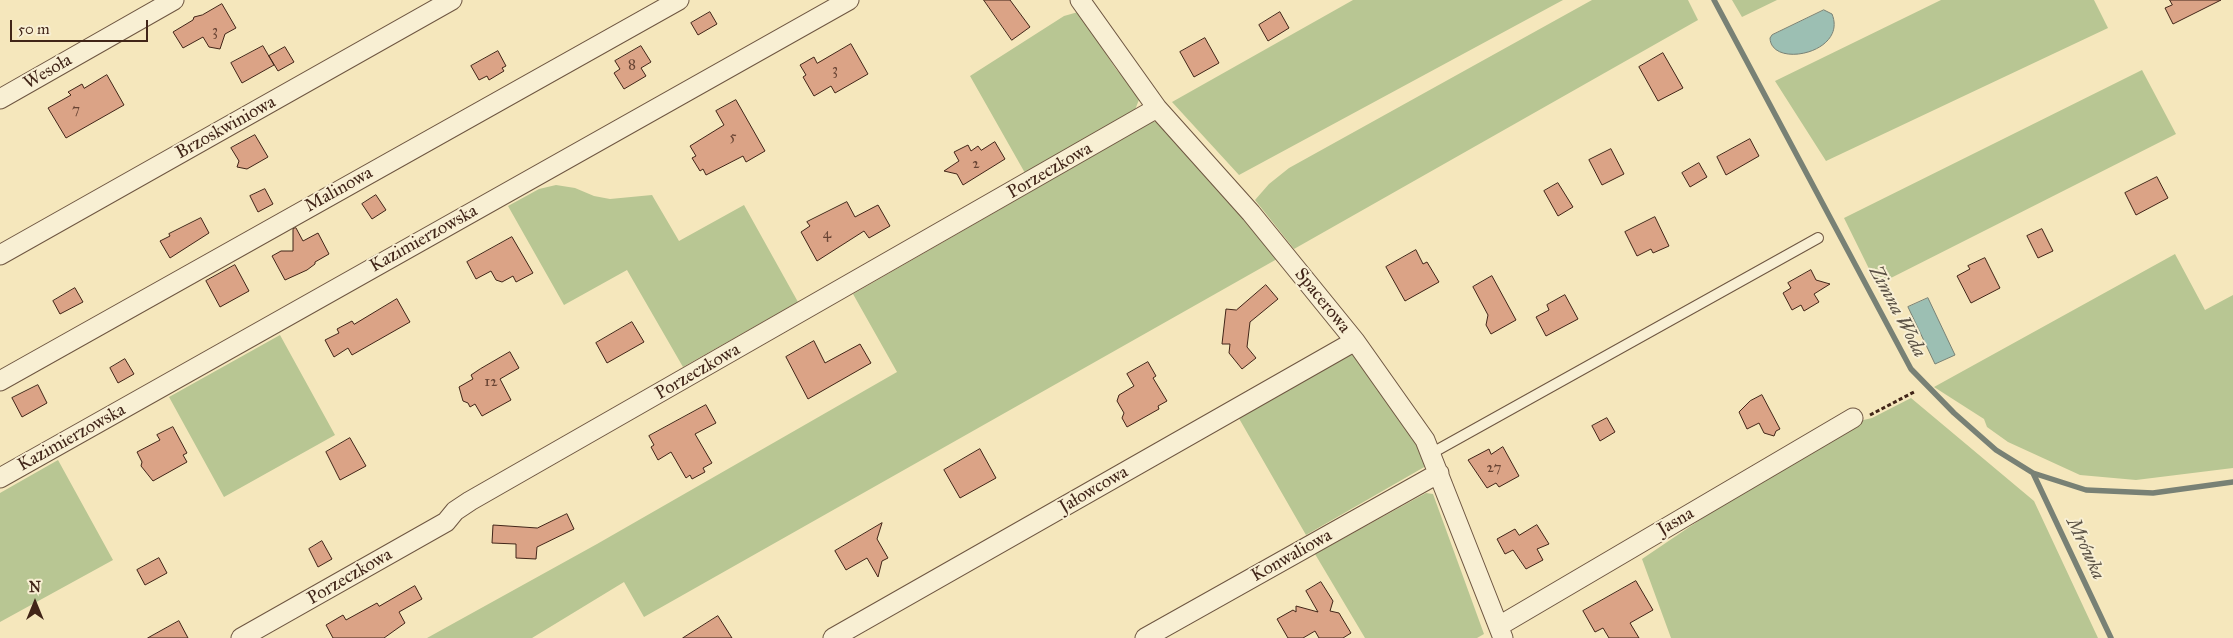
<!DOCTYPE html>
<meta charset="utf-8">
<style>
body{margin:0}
#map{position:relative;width:2233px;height:638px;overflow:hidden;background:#f5e7bc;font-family:"IM FELL Great Primer",serif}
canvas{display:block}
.north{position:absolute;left:10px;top:578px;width:50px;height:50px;-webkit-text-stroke:4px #f8efd3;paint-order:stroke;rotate:0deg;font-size:14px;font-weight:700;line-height:20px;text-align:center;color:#412518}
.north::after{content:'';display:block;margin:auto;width:18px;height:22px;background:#412518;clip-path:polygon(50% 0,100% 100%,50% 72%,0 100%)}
.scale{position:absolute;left:10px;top:20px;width:138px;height:22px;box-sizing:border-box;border:2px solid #412518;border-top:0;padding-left:6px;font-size:15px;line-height:18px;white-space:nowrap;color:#412518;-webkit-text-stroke:4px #f8efd3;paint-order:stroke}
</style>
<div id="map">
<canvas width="2233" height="638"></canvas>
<div class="north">N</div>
<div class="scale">50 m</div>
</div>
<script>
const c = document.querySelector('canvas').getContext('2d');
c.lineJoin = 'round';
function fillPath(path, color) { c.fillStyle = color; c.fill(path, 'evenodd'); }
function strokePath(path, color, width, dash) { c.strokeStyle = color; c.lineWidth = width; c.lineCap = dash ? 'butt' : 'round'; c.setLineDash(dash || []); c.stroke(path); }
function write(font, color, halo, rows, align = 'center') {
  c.font = font + ' "IM FELL Great Primer",serif'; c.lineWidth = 4; c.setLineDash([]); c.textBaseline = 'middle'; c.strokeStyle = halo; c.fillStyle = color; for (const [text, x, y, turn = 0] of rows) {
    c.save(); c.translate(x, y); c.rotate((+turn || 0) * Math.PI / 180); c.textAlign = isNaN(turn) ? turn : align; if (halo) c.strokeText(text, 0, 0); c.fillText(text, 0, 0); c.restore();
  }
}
fillPath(new Path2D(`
 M1353,0H1563L1239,175L1172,102Z
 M1592,0H1688L1698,20L1294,249L1255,200L1269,184L1289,168Z
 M1732,0H1777L1742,17Z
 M1941,0H2094L2108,28L1826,161L1775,81Z
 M1078,12L1116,69L1140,97L1135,110L1025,173L970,76L1064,16Z
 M2142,70L2176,134L1877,285L1844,218Z
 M1152,122H1162L1277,259L644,617L624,582L532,638H427L597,544L897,372L853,294Z
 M556,185L575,188L594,196L610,199L652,195L679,241L744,205L798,302L683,367L627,270L564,305L508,206L539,189Z
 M2175,254L2205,310L2233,295V468L2136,480L2080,475L2008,442L1987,427L1984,419L1934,387Z
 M280,335L335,435L224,497L169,397Z
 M1351,352L1420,447L1426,466L1306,535L1237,415Z
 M1911,398L2034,501L2098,638H1671L1642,559L1747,488L1855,422L1872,418Z
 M58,460L113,560L0,622V493Z
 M1426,493L1433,494L1484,634L1477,638H1365L1315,554Z`), '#b8c693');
const water = new Path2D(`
 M1824,10L1832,14C1848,53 1771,69 1770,38L1772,35Z
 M1928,298L1955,355L1935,364L1908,307Z`);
fillPath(water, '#9cbfb3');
strokePath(water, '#788175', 1);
strokePath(new Path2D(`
 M1714,0L1911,369L1954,413L1996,450L2033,473L2086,490L2153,493L2233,482
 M2033,473L2111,638`), '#788175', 5.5);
const building = new Path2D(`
 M984,0H1010L1030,27L1012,40Z
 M2170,0H2221L2173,24L2165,8L2172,5Z
 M222,4L236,28L225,34L220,49L209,47L203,37L183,48L173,32L193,20L194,17L202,15Z
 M710,12L717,24L698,35L691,23Z
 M1280,12L1289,28L1268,41L1259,25Z
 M1205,38L1219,63L1194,77L1180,52Z
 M851,44L868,74L835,93L831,86L814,96L803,77L806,75L800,65L814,57L817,63Z
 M263,46L274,65L242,83L231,63Z
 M641,46L651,62L641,68L646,76L624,89L614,73L620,69L615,61Z
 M285,47L294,62L278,71L269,56Z
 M498,51L506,66L502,68L504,71L489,80L487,76L479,80L471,66Z
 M1663,53L1683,88L1658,101L1639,67Z
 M107,75L124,105L66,138L48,108L71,95L68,92L82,84L84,88Z
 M736,100L765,151L746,162L743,156L706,175L703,169L700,171L692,158L696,156L690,146L724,125L716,111Z
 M255,135L268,157L247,169L237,167L239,161L231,148Z
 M1750,139L1759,156L1726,175L1717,157Z
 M995,142L1005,159L963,185L957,174L944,171L959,161L954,152L968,145L971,151L978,146L981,150Z
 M1611,149L1624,174L1602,185L1589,160Z
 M1699,163L1707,177L1690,187L1682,173Z
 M2157,177L2168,198L2136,215L2125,193Z
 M1558,183L1573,207L1558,216L1544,191Z
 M265,189L273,204L258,212L250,196Z
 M376,195L386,210L372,219L362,204Z
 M847,202L855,217L878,205L890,226L869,238L864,231L817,261L801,232L810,226L807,222Z
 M1655,217L1669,246L1653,253L1651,249L1637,256L1625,232Z
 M201,218L209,233L170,258L160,241L170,236L169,234Z
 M296,228L303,241L318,233L329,254L315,262V264L307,270L285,280L272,256L281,251H293V229Z
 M2042,229L2053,251L2038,258L2027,236Z
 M512,237L533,273L516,282L513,276L502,282L496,280L491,271L476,279L467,262Z
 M1416,250L1423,264L1427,262L1439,282L1405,301L1386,267Z
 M1985,258L2000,288L1971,303L1957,276L1970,269L1968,266Z
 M235,265L249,291L220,307L206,281Z
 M1811,270L1816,280L1830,284L1814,294L1819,302L1804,311L1801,305L1792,310L1783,293L1791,288L1788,283Z
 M1492,276L1516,320L1491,334L1486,325L1488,315L1473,287Z
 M1266,285L1278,299L1250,322L1247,347L1256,358L1242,369L1229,353L1230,344H1222L1226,309L1236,310Z
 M75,288L83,302L60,314L53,301Z
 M1565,295L1578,319L1546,336L1536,317L1549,310L1547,305Z
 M397,299L410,322L352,355L348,348L334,357L325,340L339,333L337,329L352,321L354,324Z
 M632,322L644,342L607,363L596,343Z
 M814,341L825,363L860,344L871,363L808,399L786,357Z
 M510,352L519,368L500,379L511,400L482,416L475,404L470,407L468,403L463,401L459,387L473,379L471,375L480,369Z
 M125,359L134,374L118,383L110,368Z
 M1148,362L1156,376L1153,378L1167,401L1158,406L1159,409L1127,427L1122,418L1124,413L1117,401L1119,395L1134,386L1127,374Z
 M38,385L47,403L22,417L12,398Z
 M1762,395L1780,429L1776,431L1774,436L1764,433L1759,423L1747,429L1739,412L1750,401Z
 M706,405L716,423L695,434L712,463L703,468L705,472L692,479L690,475L686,478L671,452L658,460L651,447L654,445L649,436Z
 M1607,418L1615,432L1600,441L1592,426Z
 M173,427L187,453L183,455L187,462L153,481L141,466L142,462L137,452L160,440L157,435Z
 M350,438L366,466L340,480L326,452Z
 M1503,447L1519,476L1499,487L1496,483L1487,488L1468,460L1489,449L1491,454Z
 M980,449L996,478L960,498L944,470Z
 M567,514L574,529L537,547L536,559L516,558V544L492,543L493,525L537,528Z
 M882,523L877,539L888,558L882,561L878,577L867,558L846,570L835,551Z
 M1537,525L1549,544L1537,549L1543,560L1526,569L1513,550L1505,554L1497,539L1515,529L1519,535Z
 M322,541L332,559L318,567L309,549Z
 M159,558L167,573L145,585L137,570Z
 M1636,581L1653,610L1630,623L1639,638H1609L1603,628L1595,632L1583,611Z
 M1321,582L1333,601L1330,611L1339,613L1351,633L1343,638H1319L1315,631L1303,638H1288L1277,619L1293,610L1296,612V606L1318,612L1306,591Z
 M415,586L422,599L399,612L405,623L384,638H333L326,625L343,615L346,620L377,603L379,606Z
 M718,616L732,638H683Z
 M179,621L188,638H148Z`);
fillPath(building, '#dba386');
strokePath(building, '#412518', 1);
const service = new Path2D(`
 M1432,453L1818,238`);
const minor = new Path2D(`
 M1080,0L1157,108L1251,213L1355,341L1425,440L1503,638
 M0,99L174,0
 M0,255L452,0
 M0,381L679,0
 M0,478L849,0
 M1499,626L1853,418
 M241,638L446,522L455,511L470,501L1157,108
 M833,638L1355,341
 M1145,638L1439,473`);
strokePath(service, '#6e5641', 12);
strokePath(minor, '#6e5641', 21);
strokePath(new Path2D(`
 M1870,415L1914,392`), '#412518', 3, [4, 2.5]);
strokePath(service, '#f8efd3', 10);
strokePath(minor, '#f8efd3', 19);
write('15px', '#684434', null, [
 ["3",215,31],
 ["8",632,65],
 ["3",835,70],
 ["7",76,110],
 ["5",733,137],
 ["2",976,164],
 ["4",827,234],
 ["12",491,382],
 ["27",1494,468]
]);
write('18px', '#412518', '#f8efd3', [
 ["Wesoła",48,72,-30],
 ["Brzoskwiniowa",226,128,-29],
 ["Porzeczkowa",1050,171,-30],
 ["Malinowa",339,190,-29],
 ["Kazimierzowska",424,239,-29],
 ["Spacerowa",1322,301,51],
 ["Porzeczkowa",698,372,-30],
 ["Kazimierzowska",72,438,-29],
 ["Jałowcowa",1094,490,-30],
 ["Jasna",1676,522,-30],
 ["Konwaliowa",1292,556,-29],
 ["Porzeczkowa",350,577,-30]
]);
write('italic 19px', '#5c5346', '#f8efd3', [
 ["Zimna Woda",1897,312,62],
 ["Mrówka",2085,549,65]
]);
</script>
